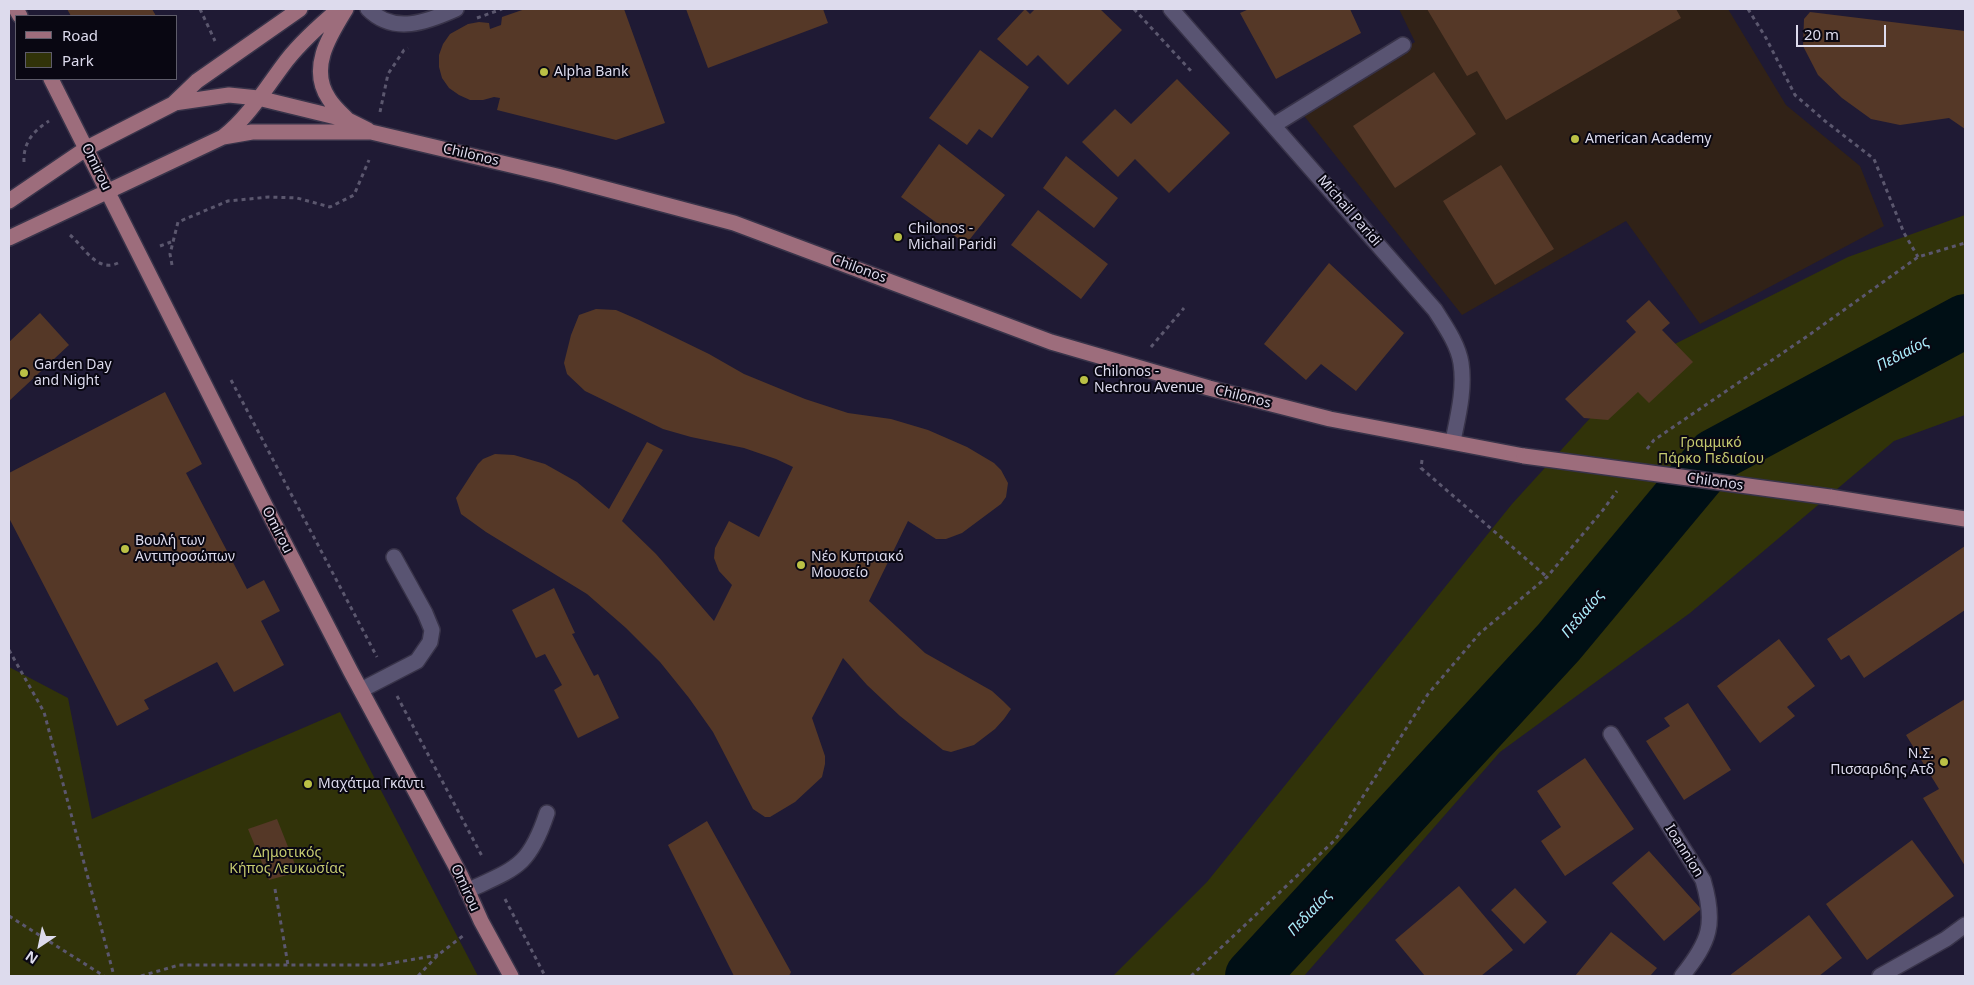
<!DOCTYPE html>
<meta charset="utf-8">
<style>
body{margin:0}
#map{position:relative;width:1974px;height:985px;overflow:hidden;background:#1f1a34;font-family:"Noto Sans",sans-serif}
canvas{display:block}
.frame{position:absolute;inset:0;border:10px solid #dddbed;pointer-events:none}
.legend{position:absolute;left:15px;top:15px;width:162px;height:65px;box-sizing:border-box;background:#090712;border:1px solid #5e5c6a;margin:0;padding:6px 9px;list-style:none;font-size:15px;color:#dddbed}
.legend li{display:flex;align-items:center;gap:10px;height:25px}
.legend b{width:25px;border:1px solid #5e5c6a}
.north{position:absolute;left:15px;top:920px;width:50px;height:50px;-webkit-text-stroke:4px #090712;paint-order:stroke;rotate:214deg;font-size:14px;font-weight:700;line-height:20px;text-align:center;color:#dddbed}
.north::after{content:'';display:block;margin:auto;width:18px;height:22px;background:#dddbed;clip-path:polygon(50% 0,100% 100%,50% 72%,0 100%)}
.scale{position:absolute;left:1796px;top:25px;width:90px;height:22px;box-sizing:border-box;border:2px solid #dddbed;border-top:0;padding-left:6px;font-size:15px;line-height:18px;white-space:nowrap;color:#dddbed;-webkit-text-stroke:4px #090712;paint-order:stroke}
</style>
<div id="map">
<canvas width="1974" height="985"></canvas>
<div class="frame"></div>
<ul class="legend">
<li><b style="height:6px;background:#9d6d7c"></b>Road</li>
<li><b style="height:14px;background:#313309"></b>Park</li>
</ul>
<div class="north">N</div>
<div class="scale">20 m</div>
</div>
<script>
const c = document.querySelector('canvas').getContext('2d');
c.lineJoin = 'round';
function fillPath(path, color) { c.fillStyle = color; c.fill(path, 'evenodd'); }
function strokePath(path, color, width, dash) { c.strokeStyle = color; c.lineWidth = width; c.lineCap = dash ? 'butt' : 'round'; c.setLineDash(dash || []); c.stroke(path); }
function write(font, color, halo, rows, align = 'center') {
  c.font = font + ' "Noto Sans",sans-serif'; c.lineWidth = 4; c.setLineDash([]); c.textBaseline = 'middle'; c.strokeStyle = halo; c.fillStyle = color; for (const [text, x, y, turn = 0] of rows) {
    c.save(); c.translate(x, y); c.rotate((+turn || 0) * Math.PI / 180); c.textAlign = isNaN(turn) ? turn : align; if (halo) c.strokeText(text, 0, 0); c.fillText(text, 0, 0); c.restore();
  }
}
fillPath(new Path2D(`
 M1399,9H1728L1786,105L1860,166L1884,226L1700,324L1626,221L1462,315L1301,112L1415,42Z`), '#312217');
fillPath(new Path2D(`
 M1965,215V415L1894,441L1690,613L1500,752L1304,976H1113L1207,882L1512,504L1643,360L1848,257Z
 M9,667L68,698L92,819L340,712L478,976H9Z`), '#313309');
strokePath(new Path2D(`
 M1252,976L1559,642L1714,456L1965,321`), '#000f15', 54);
fillPath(new Path2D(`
 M67,9H152L156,16H71Z
 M525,9H624L665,123L616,140L497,110L500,98L494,97L483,100H470L459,95L449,88L442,78L439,67V55L443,44L450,34L468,24L479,22L489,23L490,29L501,25L502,17Z
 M686,9H823L828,23L708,68Z
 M1025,9L1030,14L1035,9H1100L1122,30L1068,85L1038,55L1027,66L997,39Z
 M1249,9H1350L1361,33L1276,79L1240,13Z
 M1427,9H1676L1681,18L1506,120L1477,71L1467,76Z
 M1810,12L1965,31V129L1949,118L1900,125L1871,119L1842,98L1818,75L1803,46L1804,19Z
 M980,50L1029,87L992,138L979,129L967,145L929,118Z
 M1434,72L1476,134L1395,188L1353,126Z
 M1177,79L1230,133L1169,193L1135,159L1118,177L1082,142L1115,109L1131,124Z
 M939,144L1005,195L966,244L901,197Z
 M1066,156L1118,198L1094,228L1043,188Z
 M1501,165L1554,249L1495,285L1443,201Z
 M1038,210L1108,264L1081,299L1011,245Z
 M1329,263L1404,333L1356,391L1321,364L1306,380L1264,344Z
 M1649,300L1670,323L1662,330L1693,362L1649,403L1638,392L1608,420L1584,418L1565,399L1636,332L1626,321Z
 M596,309L616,310L639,320L709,354L744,374L805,399L848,413L891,419L928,430L967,447L994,463L1001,470L1008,483L1006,497L1001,504L962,533L946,539H936L908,521L869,601L925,653L992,691L1003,701L1011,709L1004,719L995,729L974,745L951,752L943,750L900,716L867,685L843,658L812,718L825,756V764L822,777L795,802L770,817H765L753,809L713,732L689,698L660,662L626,628L587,594L486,532L461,514L456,498L478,464L483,459L495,454L514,455L545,464L577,482L609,509L647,442L663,450L622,521L656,554L714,621L732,585L719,571L714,558L715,548L729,521L759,537L793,467L776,459L744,448L691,437L663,429L585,391L567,374L564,363L571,335L579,315Z
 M40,313L69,345L9,401V342Z
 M165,392L202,464L186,473L247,589L264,580L280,611L261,621L284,665L234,692L217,662L144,700L149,709L117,726L9,518V473Z
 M1965,546V610L1864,678L1849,655L1841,660L1827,639Z
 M554,588L575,633L572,634L594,676L598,674L619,718L578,738L554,690L562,685L545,654L536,658L512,610Z
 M1779,639L1815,686L1787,707L1795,716L1760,743L1717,686Z
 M1965,699V866L1923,798L1939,789L1906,735Z
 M1688,703L1731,770L1684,800L1646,741L1670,726L1664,718Z
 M1585,758L1634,829L1565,876L1541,841L1561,827L1537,791Z
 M277,819L298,872L269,880L248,829Z
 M707,821L791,972L789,976H734L668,845Z
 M1912,840L1954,896L1867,960L1826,904Z
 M1649,851L1701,909L1664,941L1612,883Z
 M1459,886L1513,950L1481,976H1425L1395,940Z
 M1515,888L1547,922L1524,944L1491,910Z
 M1809,915L1842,958L1819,976H1729Z
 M1611,932L1657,968L1650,976H1575Z`), '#553827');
const minor = new Path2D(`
 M368,9C394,35 427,22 456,9
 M1171,9L1435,310C1445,326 1458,344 1461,363C1465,389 1458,416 1453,441
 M1274,125L1403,45
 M361,690L417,661L430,642L432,630L425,613L394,557
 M1611,734L1703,880C1716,924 1710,941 1682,976
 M467,891C516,868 529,867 547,813
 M1880,976L1946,939L1965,925`);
const major = new Path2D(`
 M16,9L20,16
 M346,9C330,35 308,68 329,99C334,107 341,113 347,119
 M51,79L272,519L351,672L461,876L481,921L511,976
 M174,103L229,95L258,98L348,120L368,130
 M223,137L252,132H371L557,176L734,223L1051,342L1209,388L1330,419L1524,456
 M9,201L87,148L173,104L197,81L300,9
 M9,238L223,137C249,117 267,86 287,60C302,41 320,25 339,9
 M1830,497L1965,519`);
strokePath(minor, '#383349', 18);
strokePath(major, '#383349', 18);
strokePath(new Path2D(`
 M200,9L215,41
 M1134,9L1191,71
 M1748,9L1766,38L1795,95L1825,121L1874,159L1904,233L1918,257
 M477,18L502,9
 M380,112L388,74L404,50L408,48
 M24,162C23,143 33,131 49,121
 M70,235C84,247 97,273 118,263
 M160,246L171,242
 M172,265L170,254L178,222L228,201L269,197L297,198L330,207L354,195L369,160
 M1151,347L1184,308
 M231,380L377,657
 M1647,449L1654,440L1809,335L1918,257L1965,243
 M1422,460L1421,468L1547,577
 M9,650L44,712L114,976
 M397,696L483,858
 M275,889L288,965
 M505,899L545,976
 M9,916L104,976
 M141,976L179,965H381L438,955
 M418,976L438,955L464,935
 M1191,976L1336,839L1428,694L1480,633L1547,577L1603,510L1617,491`), '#5b576e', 3, [4, 4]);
strokePath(minor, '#595472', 15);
strokePath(major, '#9d6d7c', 15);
const majorBridge = new Path2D(`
 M1524,456L1830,497`);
strokePath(majorBridge, '#383349', 18, []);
strokePath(majorBridge, '#9d6d7c', 15);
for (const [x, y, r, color] of [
 [544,72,5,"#bac045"],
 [1575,139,5,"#bac045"],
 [898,237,5,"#bac045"],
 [24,373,5,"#bac045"],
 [1084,380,5,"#bac045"],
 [125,549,5,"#bac045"],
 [801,565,5,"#bac045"],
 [1944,762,5,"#bac045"],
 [308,784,5,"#bac045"]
]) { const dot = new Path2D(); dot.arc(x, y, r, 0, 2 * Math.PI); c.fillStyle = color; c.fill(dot); strokePath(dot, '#090712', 2); }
write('14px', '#dddbed', '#090712', [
 ["Alpha Bank",554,72],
 ["American Academy",1585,139],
 ["Chilonos -",908,229],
 ["Michail Paridi",908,245],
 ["Garden Day",34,365],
 ["and Night",34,381],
 ["Chilonos -",1094,372],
 ["Nechrou Avenue",1094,388],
 ["Βουλή των",135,541],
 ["Αντιπροσώπων",135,557],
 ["Νέο Κυπριακό",811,557],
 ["Μουσείο",811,573],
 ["Ν.Σ.",1934,754,"right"],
 ["Πισσαριδης Ατδ",1934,770,"right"],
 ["Μαχάτμα Γκάντι",318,784]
], 'left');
write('14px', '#dddbed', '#090712', [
 ["Chilonos",471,155,13],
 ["Omirou",96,167,64],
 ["Michail Paridi",1349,211,49],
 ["Chilonos",859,269,20],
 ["Chilonos",1243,397,14],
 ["Chilonos",1715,482,8],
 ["Omirou",277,530,63],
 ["Ioannion",1684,851,58],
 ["Omirou",465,888,65]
]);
write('14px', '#c6cb70', '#090712', [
 ["Γραμμικό",1711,443],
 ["Πάρκο Πεδιαίου",1711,459],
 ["Δημοτικός",287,853],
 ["Κήπος Λευκωσίας",287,869]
]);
write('italic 15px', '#abedfc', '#090712', [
 ["Πεδιαίος",1903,354,-28],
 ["Πεδιαίος",1583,614,-50],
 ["Πεδιαίος",1310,913,-47]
]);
</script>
